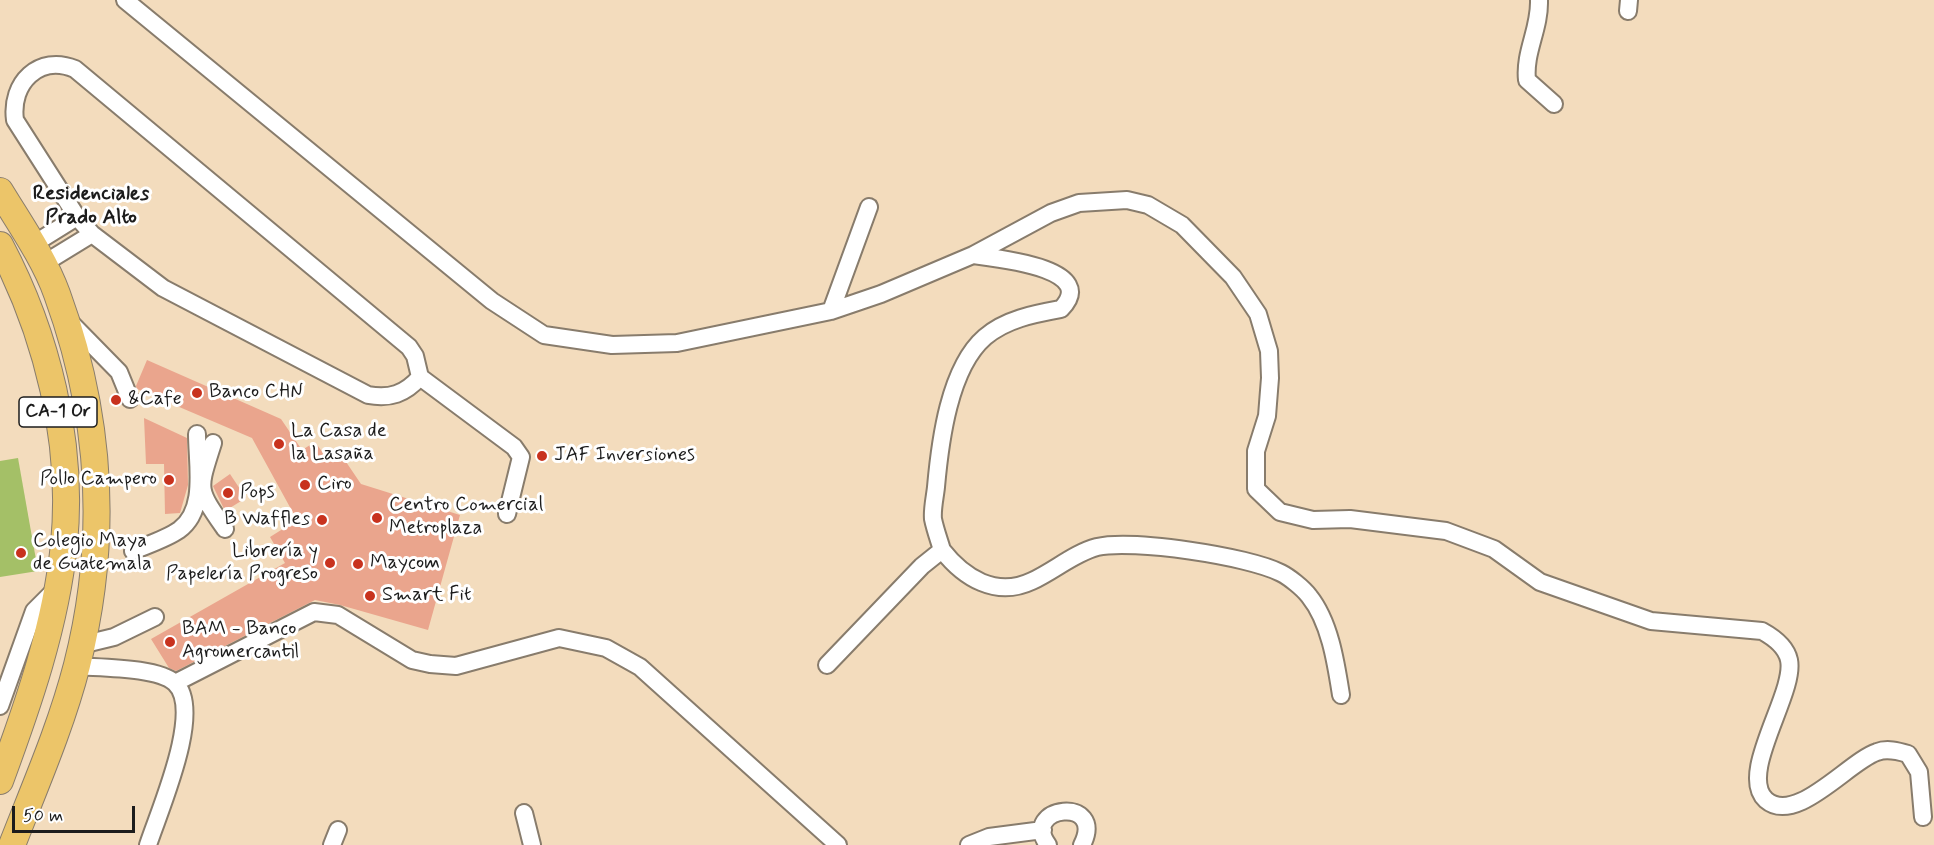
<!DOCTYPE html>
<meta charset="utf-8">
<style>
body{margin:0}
#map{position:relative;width:1934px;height:845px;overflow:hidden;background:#f3dcbd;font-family:Mynerve,sans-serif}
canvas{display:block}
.scale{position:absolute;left:12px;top:806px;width:123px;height:27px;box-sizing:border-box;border:3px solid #1c1c1c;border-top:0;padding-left:8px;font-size:18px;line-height:21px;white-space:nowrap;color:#1c1c1c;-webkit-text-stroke:4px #fff;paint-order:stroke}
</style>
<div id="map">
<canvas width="1934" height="845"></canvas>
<div class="scale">50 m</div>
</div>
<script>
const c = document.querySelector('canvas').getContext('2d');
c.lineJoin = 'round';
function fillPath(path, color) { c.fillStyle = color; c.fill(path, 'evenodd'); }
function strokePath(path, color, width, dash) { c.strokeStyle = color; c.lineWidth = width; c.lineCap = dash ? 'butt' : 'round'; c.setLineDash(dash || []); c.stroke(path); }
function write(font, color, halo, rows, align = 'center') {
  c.font = font + ' Mynerve,sans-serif'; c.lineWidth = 6; c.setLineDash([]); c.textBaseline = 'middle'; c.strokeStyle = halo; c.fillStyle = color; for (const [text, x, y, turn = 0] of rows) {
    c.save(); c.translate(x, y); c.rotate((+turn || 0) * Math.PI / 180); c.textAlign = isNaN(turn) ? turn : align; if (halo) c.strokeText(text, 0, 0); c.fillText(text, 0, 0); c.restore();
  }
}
fillPath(new Path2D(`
 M18,458L38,571L0,577V461Z`), '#a4c067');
fillPath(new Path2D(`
 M147,360L281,419L302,450L315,442L329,461L340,453L361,484L460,515L428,630L340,605L315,600L176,671L169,668L151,639L285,563L270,537L297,520L252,438L137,389L136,386Z
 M144,418L187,438L188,485L180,513L165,514L164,464H146Z
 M230,474L246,498L225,511L213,486Z`), '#eaa58d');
const minor = new Path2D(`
 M125,0L492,301L544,335L612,345L677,343L831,311L881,294L973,255L1051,213L1079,203L1127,200L1148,205L1182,225L1233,277L1258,314L1269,351L1270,378L1267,416L1256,451V489L1280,512L1313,520L1350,519L1446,531L1494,549L1540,582L1651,621L1762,631C1773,637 1786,646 1789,660C1796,693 1737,774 1766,800C1796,826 1849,761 1877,752C1887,748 1898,751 1908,754L1919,772L1923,817
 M1539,0C1540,29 1524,52 1527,80L1554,104
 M1628,11L1629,0
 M32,245L77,217
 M43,264L92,234
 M831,311L869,207
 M69,321L119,372L130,399
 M420,377C405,394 390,399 368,395L163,288L92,234L77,217L15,120C10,83 39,54 75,69L409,347L415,356L420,377L514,447L521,457L507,514
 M213,443C198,491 196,487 225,529
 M942,550C964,578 996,598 1032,581C1054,571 1074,553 1097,547C1132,539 1248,556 1281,573C1289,577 1303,588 1309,596C1330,622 1336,663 1341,695
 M133,551C147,545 166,539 179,530C207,510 197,465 197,434
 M81,645L114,637L155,617
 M827,665L922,566L942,550C939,540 935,529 933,519C932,509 935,497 936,487C940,442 949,368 985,337C1006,319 1034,314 1061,309C1101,268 995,258 973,255
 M76,666C100,668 158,667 175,683C204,710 159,811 148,845
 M175,683L314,612L338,615L412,660L430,664L456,666L559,638L606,648L640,667L838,845
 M0,706L34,611L57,588
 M524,813L532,845
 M332,845L338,830
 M969,845L989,837L1043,830
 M1048,845C1019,806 1107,795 1082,845`);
const highway = new Path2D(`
 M0,191C20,224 44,258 57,294C102,417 109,539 77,665C61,727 35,786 12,845
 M0,245C47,334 74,442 64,544C56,625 28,705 0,781`);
strokePath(minor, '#887c6c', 20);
strokePath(highway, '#887c6c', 28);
strokePath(minor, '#fff', 16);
strokePath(highway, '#ecc569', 26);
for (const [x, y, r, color] of [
 [197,393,6,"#c8321e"],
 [116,400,6,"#c8321e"],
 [279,444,6,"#c8321e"],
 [542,456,6,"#c8321e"],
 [169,480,6,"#c8321e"],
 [305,485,6,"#c8321e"],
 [228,493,6,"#c8321e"],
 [377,518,6,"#c8321e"],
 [322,520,6,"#c8321e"],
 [21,553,6,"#c8321e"],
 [330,563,6,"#c8321e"],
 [358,564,6,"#c8321e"],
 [370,596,6,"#c8321e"],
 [170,642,6,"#c8321e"]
]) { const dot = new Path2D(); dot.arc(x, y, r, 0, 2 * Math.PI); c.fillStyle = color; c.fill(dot); strokePath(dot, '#fff', 2); }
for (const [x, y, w] of [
 [58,412,78]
]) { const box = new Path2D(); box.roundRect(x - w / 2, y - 15, w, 30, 4.5); c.fillStyle = '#fff'; c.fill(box); strokePath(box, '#1c1c1c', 1.5); }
write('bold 18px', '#1c1c1c', null, [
 ["CA-1 Or",58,412]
]);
write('20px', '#1c1c1c', '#fff', [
 ["Banco CHN",209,393],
 ["&Cafe",128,400],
 ["La Casa de",291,432],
 ["la Lasaña",291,455],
 ["JAF Inversiones",554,456],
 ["Pollo Campero",157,480,"right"],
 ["Ciro",317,485],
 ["Pops",240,493],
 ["Centro Comercial",389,506],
 ["Metroplaza",389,529],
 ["B Waffles",310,520,"right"],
 ["Colegio Maya",33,542],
 ["de Guatemala",33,565],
 ["Librería y",318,552,"right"],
 ["Papelería Progreso",318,575,"right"],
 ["Maycom",370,564],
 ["Smart Fit",382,596],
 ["BAM - Banco",182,630],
 ["Agromercantil",182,653]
], 'left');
write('bold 21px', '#1c1c1c', '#fff', [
 ["Residenciales",91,195],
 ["Prado Alto",91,219]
]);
</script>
